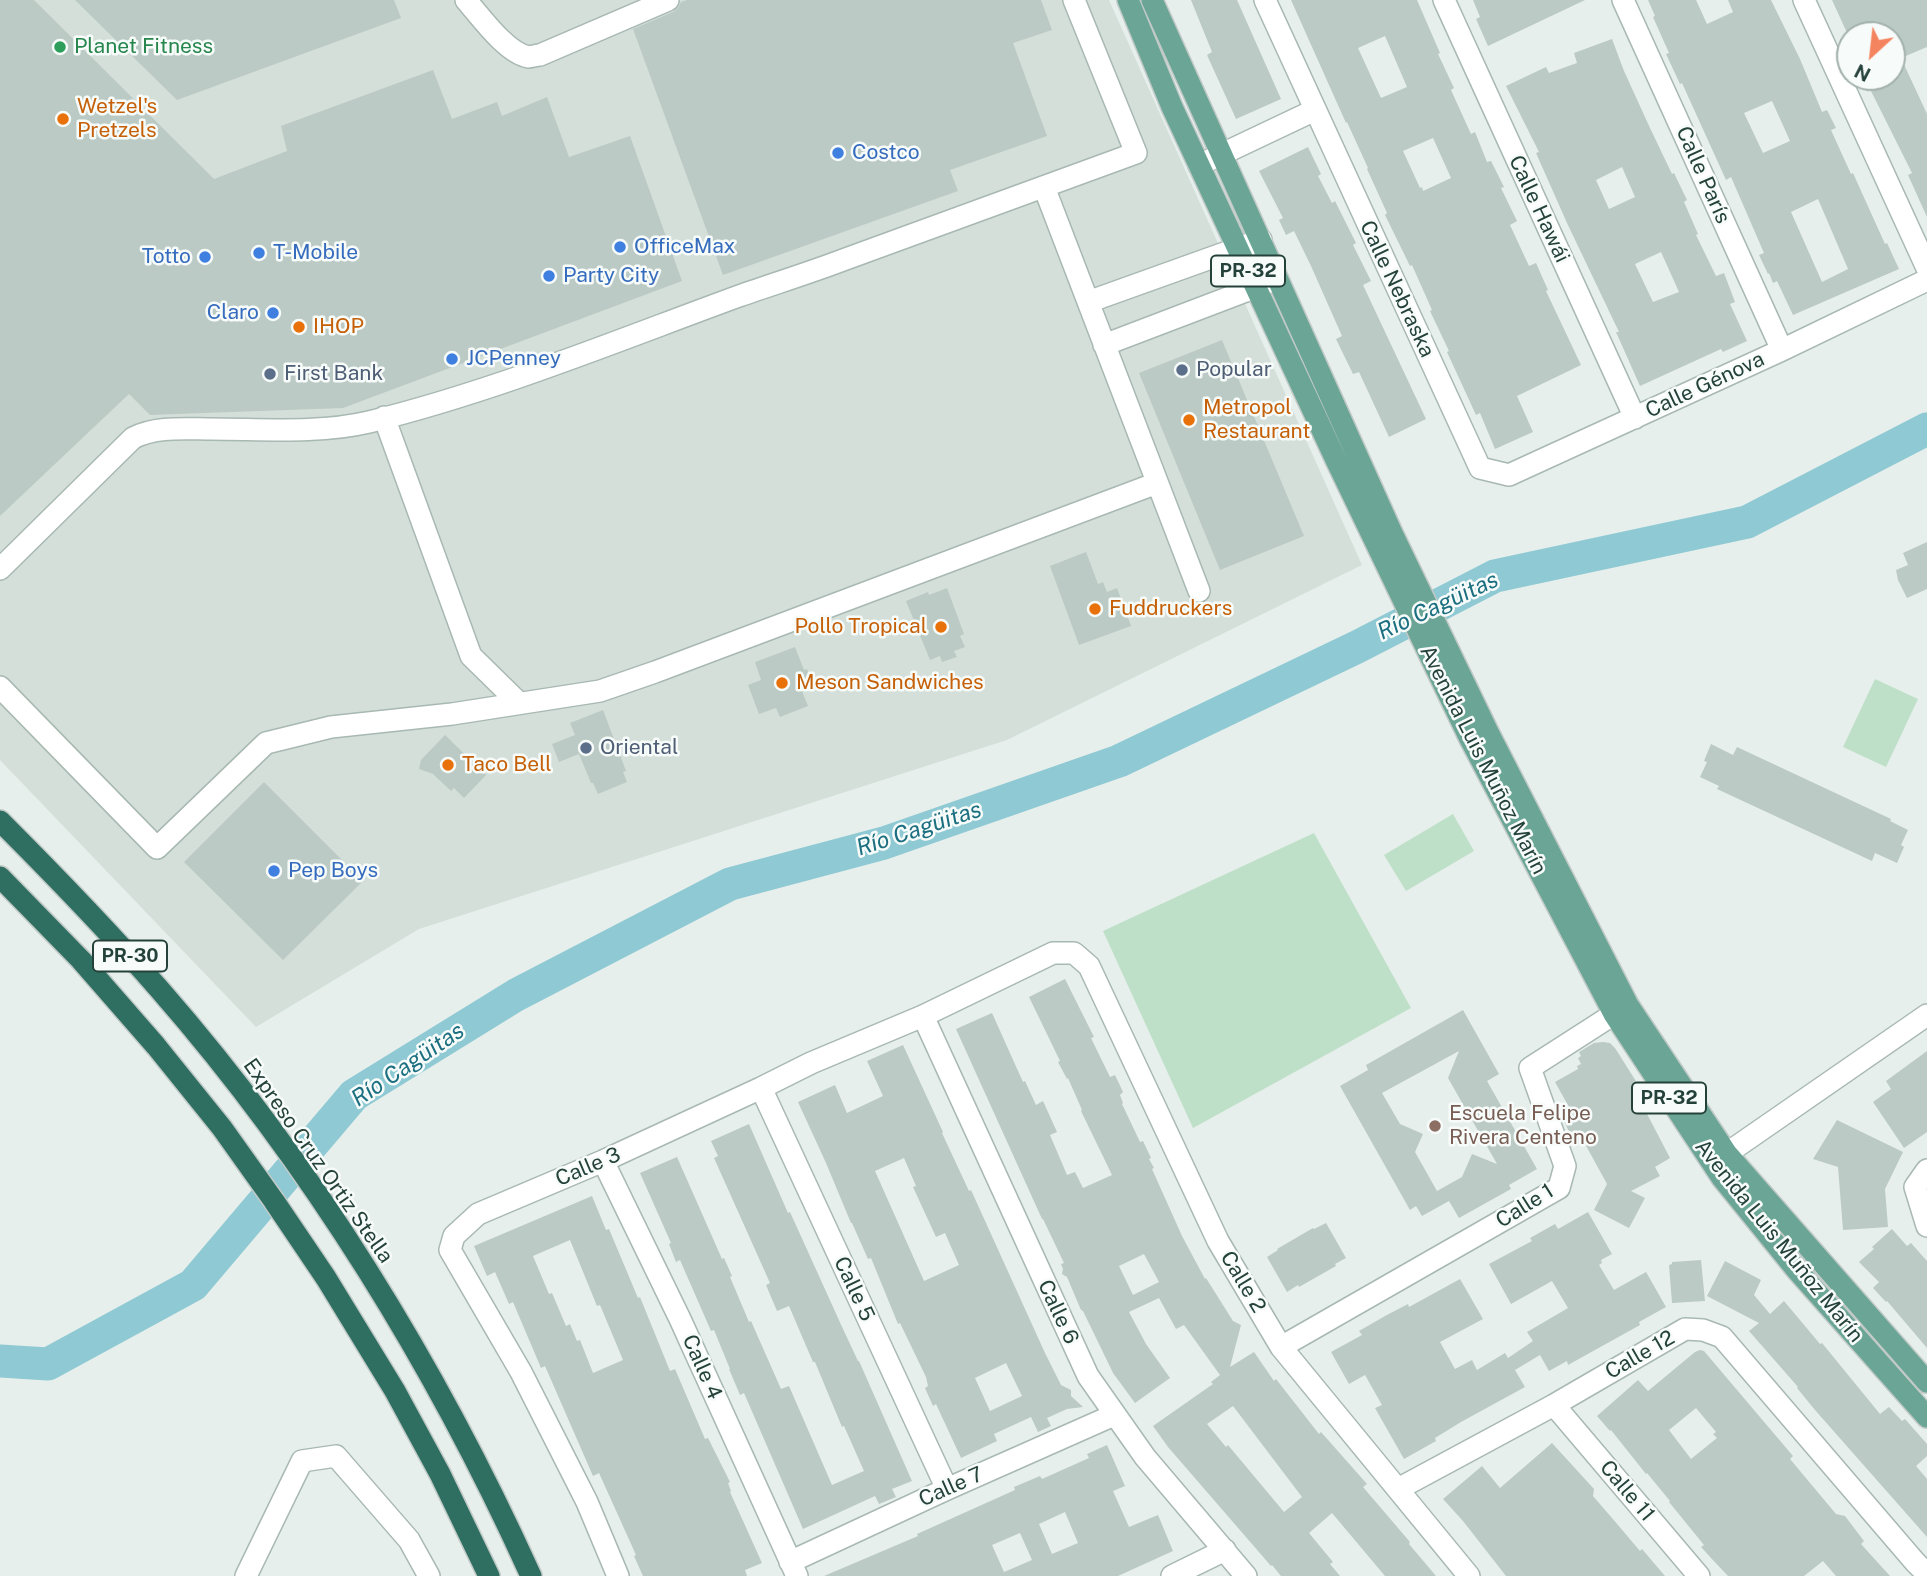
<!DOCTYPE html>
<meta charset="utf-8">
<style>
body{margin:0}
#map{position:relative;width:1927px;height:1576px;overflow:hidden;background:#e6efeb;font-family:"Public Sans",sans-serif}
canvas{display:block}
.north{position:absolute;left:1836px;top:21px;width:70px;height:70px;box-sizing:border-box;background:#f7fbf9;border:2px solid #a3b1ad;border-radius:50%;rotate:207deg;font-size:19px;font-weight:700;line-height:28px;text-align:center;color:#24423a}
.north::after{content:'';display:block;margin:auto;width:24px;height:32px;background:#f4845f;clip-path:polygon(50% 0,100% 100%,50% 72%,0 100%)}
</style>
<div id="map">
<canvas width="1927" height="1576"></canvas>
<div class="north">N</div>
</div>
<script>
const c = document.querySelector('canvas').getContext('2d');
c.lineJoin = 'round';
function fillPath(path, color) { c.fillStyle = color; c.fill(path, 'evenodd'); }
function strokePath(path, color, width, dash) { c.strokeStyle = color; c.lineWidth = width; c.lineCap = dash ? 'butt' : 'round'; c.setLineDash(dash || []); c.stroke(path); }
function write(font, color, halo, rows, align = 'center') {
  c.font = font + ' "Public Sans",sans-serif'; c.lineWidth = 5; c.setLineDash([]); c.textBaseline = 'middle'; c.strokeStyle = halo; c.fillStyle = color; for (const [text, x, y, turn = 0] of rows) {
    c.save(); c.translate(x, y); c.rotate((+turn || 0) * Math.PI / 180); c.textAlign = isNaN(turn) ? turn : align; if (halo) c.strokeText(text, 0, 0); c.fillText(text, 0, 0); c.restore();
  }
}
fillPath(new Path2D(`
 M0,0H1109L1362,565L1007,740L419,929L256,1027L0,760Z`), '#d4dfda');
fillPath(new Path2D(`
 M1875,679L1918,699L1886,767L1843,747Z
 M1453,814L1474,851L1406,891L1384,855Z
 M1314,833L1411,1008L1193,1128L1103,931Z`), '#bfe0c8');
strokePath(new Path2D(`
 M0,1361L48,1364L193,1285L354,1095L516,995L730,884L884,843L1119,761L1357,647L1495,576L1747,522L1927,429`), '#8ec9d4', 33);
fillPath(new Path2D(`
 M0,0H34L214,179L287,151L281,126L433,70L452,119L497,102L502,116L547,97L569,157L630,136L682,281L343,408L150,415L129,394L0,516Z
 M75,0H394L401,18L177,100Z
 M687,0H1041L1052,30L1013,43L1047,136L950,170L958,191L723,275L633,29L673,12L678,8L681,2Z
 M1191,0H1237L1281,99L1236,119L1207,55L1212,52Z
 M1291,0H1417L1440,53L1438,54L1454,88L1451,90L1471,134L1475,132L1487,162L1491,161L1504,187L1501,188L1517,221L1510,225L1529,266L1536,263L1548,290L1546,291L1581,365L1517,396L1533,432L1495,449L1480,413L1476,415L1447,352L1449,351L1430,311L1432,310L1412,265L1410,266L1385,215L1387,213L1367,169L1368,168L1347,122L1346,123ZM1385,36L1407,87L1381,98L1358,48ZM1433,138L1451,178L1423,191L1422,187L1420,188L1403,151Z
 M1473,0H1585L1488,46L1476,19L1480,17Z
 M1648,0H1696L1707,24L1733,12L1728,0H1771L1800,59L1822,112L1827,110L1836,128L1831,130L1851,174L1853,173L1885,244L1887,243L1899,269L1793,315L1777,281L1773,283L1769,273L1768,274L1759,255L1764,253L1731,177L1726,180L1682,83L1680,84L1666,54L1669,53L1653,17L1655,16ZM1772,101L1790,141L1763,153L1744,113ZM1818,199L1848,269L1822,282L1791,212Z
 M1832,0H1927V47L1901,58L1927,114V217L1908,175L1912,173L1864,77H1892V35H1848Z
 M1612,39L1624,71L1650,128L1672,174L1674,173L1687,200L1684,202L1698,234L1696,235L1716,276L1724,273L1735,302L1730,304L1747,341L1723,352L1721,349L1640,386L1616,332H1619L1567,223L1536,153L1539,152L1506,86L1546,67L1549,73L1577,63L1574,53ZM1622,167L1635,197L1609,209L1596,180ZM1661,252L1679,292L1653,302L1635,264Z
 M1308,147L1321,174L1318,176L1332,203L1335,201L1356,243L1353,245L1371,281L1363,285L1426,419L1389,437L1359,372L1353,374L1336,339L1342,336L1311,266L1294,231L1286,235L1279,220L1283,218L1259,171Z
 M1222,340L1304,536L1220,570L1139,373Z
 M1927,542V589L1907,598L1898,580L1896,570L1908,565L1903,553Z
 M1086,552L1098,584L1103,582L1107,592L1117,588L1131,626L1079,645L1050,566Z
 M947,588L964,634L960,636L965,647L954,651L957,657L942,662L940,656L930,660L906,601L928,592L929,595Z
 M795,647L804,670L807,669L814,687L802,691L808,706L780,717L776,708L759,714L748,685L761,680L755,662Z
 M603,710L626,771L623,772L627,782L598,794L593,783H591L579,754L559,762L552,744L575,735L570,723Z
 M445,735L486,775L464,798L454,788L451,791L433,774L419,769L421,760Z
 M1711,744L1733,755L1737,747L1891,819L1890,821L1908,830L1901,845L1904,847L1897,863L1875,853L1872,861L1717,789L1719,786L1700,777L1707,762L1704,761Z
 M264,782L363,881L283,960L184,862Z
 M1065,979L1094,1037L1091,1038L1110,1077L1115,1075L1123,1092L1120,1095L1123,1103L1122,1104L1140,1142L1143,1141L1151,1158L1149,1159L1154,1168L1152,1169L1182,1236L1205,1279L1206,1278L1233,1321L1241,1325L1230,1367L1254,1352L1274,1381L1276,1379L1319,1434L1321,1432L1367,1484L1363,1487L1410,1542L1409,1544L1436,1576H1385L1332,1513L1309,1533L1333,1562L1330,1564L1340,1576H1281L1272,1565L1271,1566L1168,1447L1153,1426L1213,1384L1211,1382L1220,1375L1184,1325L1176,1329L1159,1298L1129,1312L1146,1344L1170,1378L1135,1403L1113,1373L1083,1311L1081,1310L1067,1277L1062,1274L1063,1269L1061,1264L1064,1263L1043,1219H1042L956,1029L992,1013L1023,1082L1025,1081L1036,1105L1043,1101L1057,1132L1050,1135L1067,1175L1075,1172L1083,1188L1112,1175L1081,1111L1082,1110L1068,1078L1067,1079L1058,1062L1060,1061L1029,997ZM1144,1254L1159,1282L1133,1295L1119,1266ZM1233,1406L1302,1497L1284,1512L1228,1445L1226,1447L1207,1424Z
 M1463,1010L1499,1074L1487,1081L1537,1169L1509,1185L1511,1189L1459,1218L1449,1201L1422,1216L1416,1206L1410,1210L1340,1086L1368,1070L1366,1065ZM1459,1051L1448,1078L1497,1164L1472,1154L1462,1177L1437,1191L1415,1152L1423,1134L1400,1124L1382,1093Z
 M1603,1042L1610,1043L1615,1048L1651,1105L1645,1110L1670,1158L1655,1167L1660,1176L1631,1191L1645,1198L1629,1228L1594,1210L1607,1184L1584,1142L1576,1147L1560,1112L1569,1107L1555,1082L1578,1069L1577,1066L1581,1064L1578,1058L1581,1056L1579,1052L1594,1043Z
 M903,1045L943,1132L942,1133L969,1191L971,1190L1045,1353L1061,1385L1071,1390V1396L1083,1407L1067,1409L1047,1418L1051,1426L1038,1432L1031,1417L994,1434L997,1441L961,1458L936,1404L933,1406L925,1388L928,1386L926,1377L900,1323L898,1324L871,1258L868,1259L852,1223H851L826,1163L798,1102L835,1085L847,1113L883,1096L867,1061ZM904,1158L916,1186L913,1187L936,1237L945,1233L959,1265L924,1281L875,1171ZM1006,1363L1022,1396L990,1411L975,1378Z
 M1927,1051V1132L1904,1148L1873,1102L1891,1089L1886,1081Z
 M1837,1120L1903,1152L1885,1189L1888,1227L1843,1230L1838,1167L1813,1159Z
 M749,1124L788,1213L790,1212L843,1329L858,1361H859L912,1481L892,1489L896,1497L879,1504L875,1496L803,1529L744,1393L740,1395L729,1369H730L714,1330L711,1331L680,1260L676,1262L669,1244L671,1243L640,1173L677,1157L722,1259L724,1258L732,1276L730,1277L749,1322L751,1321L781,1389L789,1386L832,1485L864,1471L844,1426L842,1427L815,1362H813L789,1306L777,1311L766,1285L770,1283L714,1158L718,1156L711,1141Z
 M592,1196L606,1230L609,1229L638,1298L640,1297L670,1371L675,1369L705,1439L708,1438L730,1482L728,1483L731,1491L730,1492L762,1563L745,1570L747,1576H643L634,1556L636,1555L599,1473L593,1476L545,1366L541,1368L513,1302L509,1304L495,1272L487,1276L474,1246ZM570,1240L597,1306L600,1305L623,1360L593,1373L580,1340L577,1341L570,1324L566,1326L552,1293L549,1294L533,1256Z
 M1588,1212L1612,1254L1601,1260L1602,1263L1599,1265L1614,1290L1646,1272L1666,1307L1639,1322L1640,1325L1568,1365L1567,1361L1549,1371L1540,1355L1515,1370L1525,1387L1461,1422L1435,1438L1436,1441L1404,1459L1375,1408L1382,1405L1365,1375L1349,1384L1331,1352L1362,1335L1359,1331L1385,1316L1408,1304L1409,1307L1460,1279L1483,1319L1440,1342L1455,1369L1472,1360L1477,1370L1505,1353L1508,1358L1533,1341L1527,1332L1568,1308L1552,1281L1511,1304L1489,1264L1532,1241L1530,1238L1555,1224L1558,1229Z
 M1326,1223L1346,1258L1335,1264L1336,1266L1299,1287L1298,1285L1287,1292L1267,1257L1278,1250L1277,1249L1313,1228L1314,1229Z
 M1892,1229L1907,1246L1911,1243L1927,1261V1348L1887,1301L1886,1302L1873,1288L1879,1282L1859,1262L1874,1249L1872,1247Z
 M1701,1260L1705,1301L1672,1303L1669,1265L1672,1264V1262Z
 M1725,1261L1761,1280L1754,1295L1770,1314L1784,1301L1815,1338L1820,1344L1822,1343L1880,1414L1889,1407L1902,1421L1905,1419L1927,1444V1456L1916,1466L1927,1479V1537L1815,1410L1797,1388L1798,1387L1749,1331L1759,1323L1707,1296Z
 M1700,1350L1704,1351L1793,1456L1790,1459L1836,1514L1845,1516L1864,1541L1861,1544L1890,1576H1836L1823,1561L1804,1576H1728L1711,1558L1701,1547L1704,1545L1669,1502L1670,1501L1647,1473L1646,1474L1611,1430L1610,1431L1597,1416L1638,1380L1648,1391L1695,1352ZM1696,1408L1716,1432L1713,1434L1717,1438L1691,1459L1669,1430Z
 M1552,1443L1594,1489L1593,1496L1612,1518L1640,1551L1642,1549L1665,1576H1506L1463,1521L1443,1499L1482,1466L1500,1488Z
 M1107,1445L1125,1486L1113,1491L1129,1527L1158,1515L1173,1551L1118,1576H824L918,1536L917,1534L1015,1490L1014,1487L1040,1476L1042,1479L1089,1458L1087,1454ZM1065,1512L1078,1543L1052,1554L1039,1524ZM1020,1533L1032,1560L1004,1572L992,1545Z`), '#bbcac4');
const minor = new Path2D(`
 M466,0C480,16 507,54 529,57C531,57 537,55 540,55L668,0
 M1265,0L1480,468L1509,475L1782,350L1927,280
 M1444,0L1635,418
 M1623,0L1782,350
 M1804,0L1927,268
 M1199,165L1315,110
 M1044,187L1199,591
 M1088,302L1261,240
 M1104,345L1272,281
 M384,417L471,656L519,703
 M0,569L133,438C156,426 185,429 211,429C262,429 318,434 369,422C495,391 616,341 739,296C773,284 809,273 843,260C941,224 1039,189 1136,153L1074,0
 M0,687L157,848L266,743L331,727L452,714L600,691L655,672L1157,483
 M923,1016L1088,1376L1145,1457L1246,1576
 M761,1088L947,1489
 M603,1161L680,1319L797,1576
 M1713,1163L1927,1015
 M1927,1170L1915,1187L1927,1226
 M1281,1347L1559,1188L1565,1166L1530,1068L1628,1005
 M1554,1405L1699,1576
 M1398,1489L1554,1405L1685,1329L1703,1330L1722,1337L1915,1562L1927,1574
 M790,1562L947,1489L1114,1415
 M246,1576L302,1461L336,1456L409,1540L429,1576
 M618,1576L587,1502L521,1372L450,1250L454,1236L478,1214L603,1161L761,1088L811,1063L923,1016L1053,953H1074L1089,966L1218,1241L1281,1347L1469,1576
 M1172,1576L1225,1550`);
const major = new Path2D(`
 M1128,0L1172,107L1199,165L1336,460L1470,739L1614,1014L1722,1178L1795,1268L1927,1417
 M1152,0L1392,533L1488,732L1628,1005L1727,1154L1927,1382`);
const highway = new Path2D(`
 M0,821C55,876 109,932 160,990C312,1164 436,1366 531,1576
 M0,877L81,960L156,1046L222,1128L274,1201L326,1278L395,1391L440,1474L489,1576`);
strokePath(minor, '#a8b8b2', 24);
strokePath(major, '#c2cac8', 24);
strokePath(highway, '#c2cac8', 24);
strokePath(minor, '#fff', 21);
strokePath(major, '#6aa596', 21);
strokePath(highway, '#2f6f62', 21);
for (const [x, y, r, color] of [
 [60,47,7,"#2e9e5b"],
 [63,119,7,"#e8710a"],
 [838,153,7,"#3f7fe0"],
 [620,247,7,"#3f7fe0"],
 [259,253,7,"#3f7fe0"],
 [205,257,7,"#3f7fe0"],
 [549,276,7,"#3f7fe0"],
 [273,313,7,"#3f7fe0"],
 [299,327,7,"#e8710a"],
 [452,359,7,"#3f7fe0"],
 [1182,370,7,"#5c6f8a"],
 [270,374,7,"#5c6f8a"],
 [1189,420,7,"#e8710a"],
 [1095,609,7,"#e8710a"],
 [941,627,7,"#e8710a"],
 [782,683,7,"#e8710a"],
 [586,748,7,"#5c6f8a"],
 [448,765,7,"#e8710a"],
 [274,871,7,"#3f7fe0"],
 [1435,1126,7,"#8d6e63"]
]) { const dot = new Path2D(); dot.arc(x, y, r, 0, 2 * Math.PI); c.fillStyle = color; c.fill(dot); strokePath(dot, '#f7fbf9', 2.5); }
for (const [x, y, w] of [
 [1248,271,74],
 [130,956,74],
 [1669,1098,74]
]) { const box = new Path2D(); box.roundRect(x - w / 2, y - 15.5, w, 31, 5); c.fillStyle = '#f7fbf9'; c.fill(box); strokePath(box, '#24423a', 2); }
write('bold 19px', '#24423a', null, [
 ["PR-32",1248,271],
 ["PR-30",130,956],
 ["PR-32",1669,1098]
]);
write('21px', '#27864d', '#f7fbf9', [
 ["Planet Fitness",74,47]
], 'left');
write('21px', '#c56008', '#f7fbf9', [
 ["Wetzel's",77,107],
 ["Pretzels",77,131],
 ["IHOP",313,327],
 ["Metropol",1203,408],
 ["Restaurant",1203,432],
 ["Fuddruckers",1109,609],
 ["Pollo Tropical",927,627,"right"],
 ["Meson Sandwiches",796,683],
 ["Taco Bell",462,765]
], 'left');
write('21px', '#366cbe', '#f7fbf9', [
 ["Costco",852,153],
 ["OfficeMax",634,247],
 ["T-Mobile",273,253],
 ["Totto",191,257,"right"],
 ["Party City",563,276],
 ["Claro",259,313,"right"],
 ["JCPenney",466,359],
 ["Pep Boys",288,871]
], 'left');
write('21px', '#24423a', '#f7fbf9', [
 ["Calle París",1703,175,66],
 ["Calle Hawái",1539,209,65],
 ["Calle Nebraska",1397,289,65],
 ["Calle Génova",1705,385,-25],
 ["Avenida Luis Muñoz Marín",1483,760,63],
 ["Expreso Cruz Ortiz Stella",318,1161,55],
 ["Calle 3",588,1167,-23],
 ["Calle 1",1525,1206,-32],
 ["Avenida Luis Muñoz Marín",1779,1241,51],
 ["Calle 2",1243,1282,59],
 ["Calle 5",854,1289,65],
 ["Calle 6",1058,1312,65],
 ["Calle 12",1640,1355,-30],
 ["Calle 4",702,1367,66],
 ["Calle 7",951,1487,-24],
 ["Calle 11",1627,1491,50]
]);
write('21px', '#4e5e75', '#f7fbf9', [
 ["Popular",1196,370],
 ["First Bank",284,374],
 ["Oriental",600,748]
], 'left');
write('21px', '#785e54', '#f7fbf9', [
 ["Escuela Felipe",1449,1114],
 ["Rivera Centeno",1449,1138]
], 'left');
write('italic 23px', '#1c6f80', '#f7fbf9', [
 ["Río Cagüitas",1438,606,-25],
 ["Río Cagüitas",919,829,-18],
 ["Río Cagüitas",408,1065,-34]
]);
</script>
